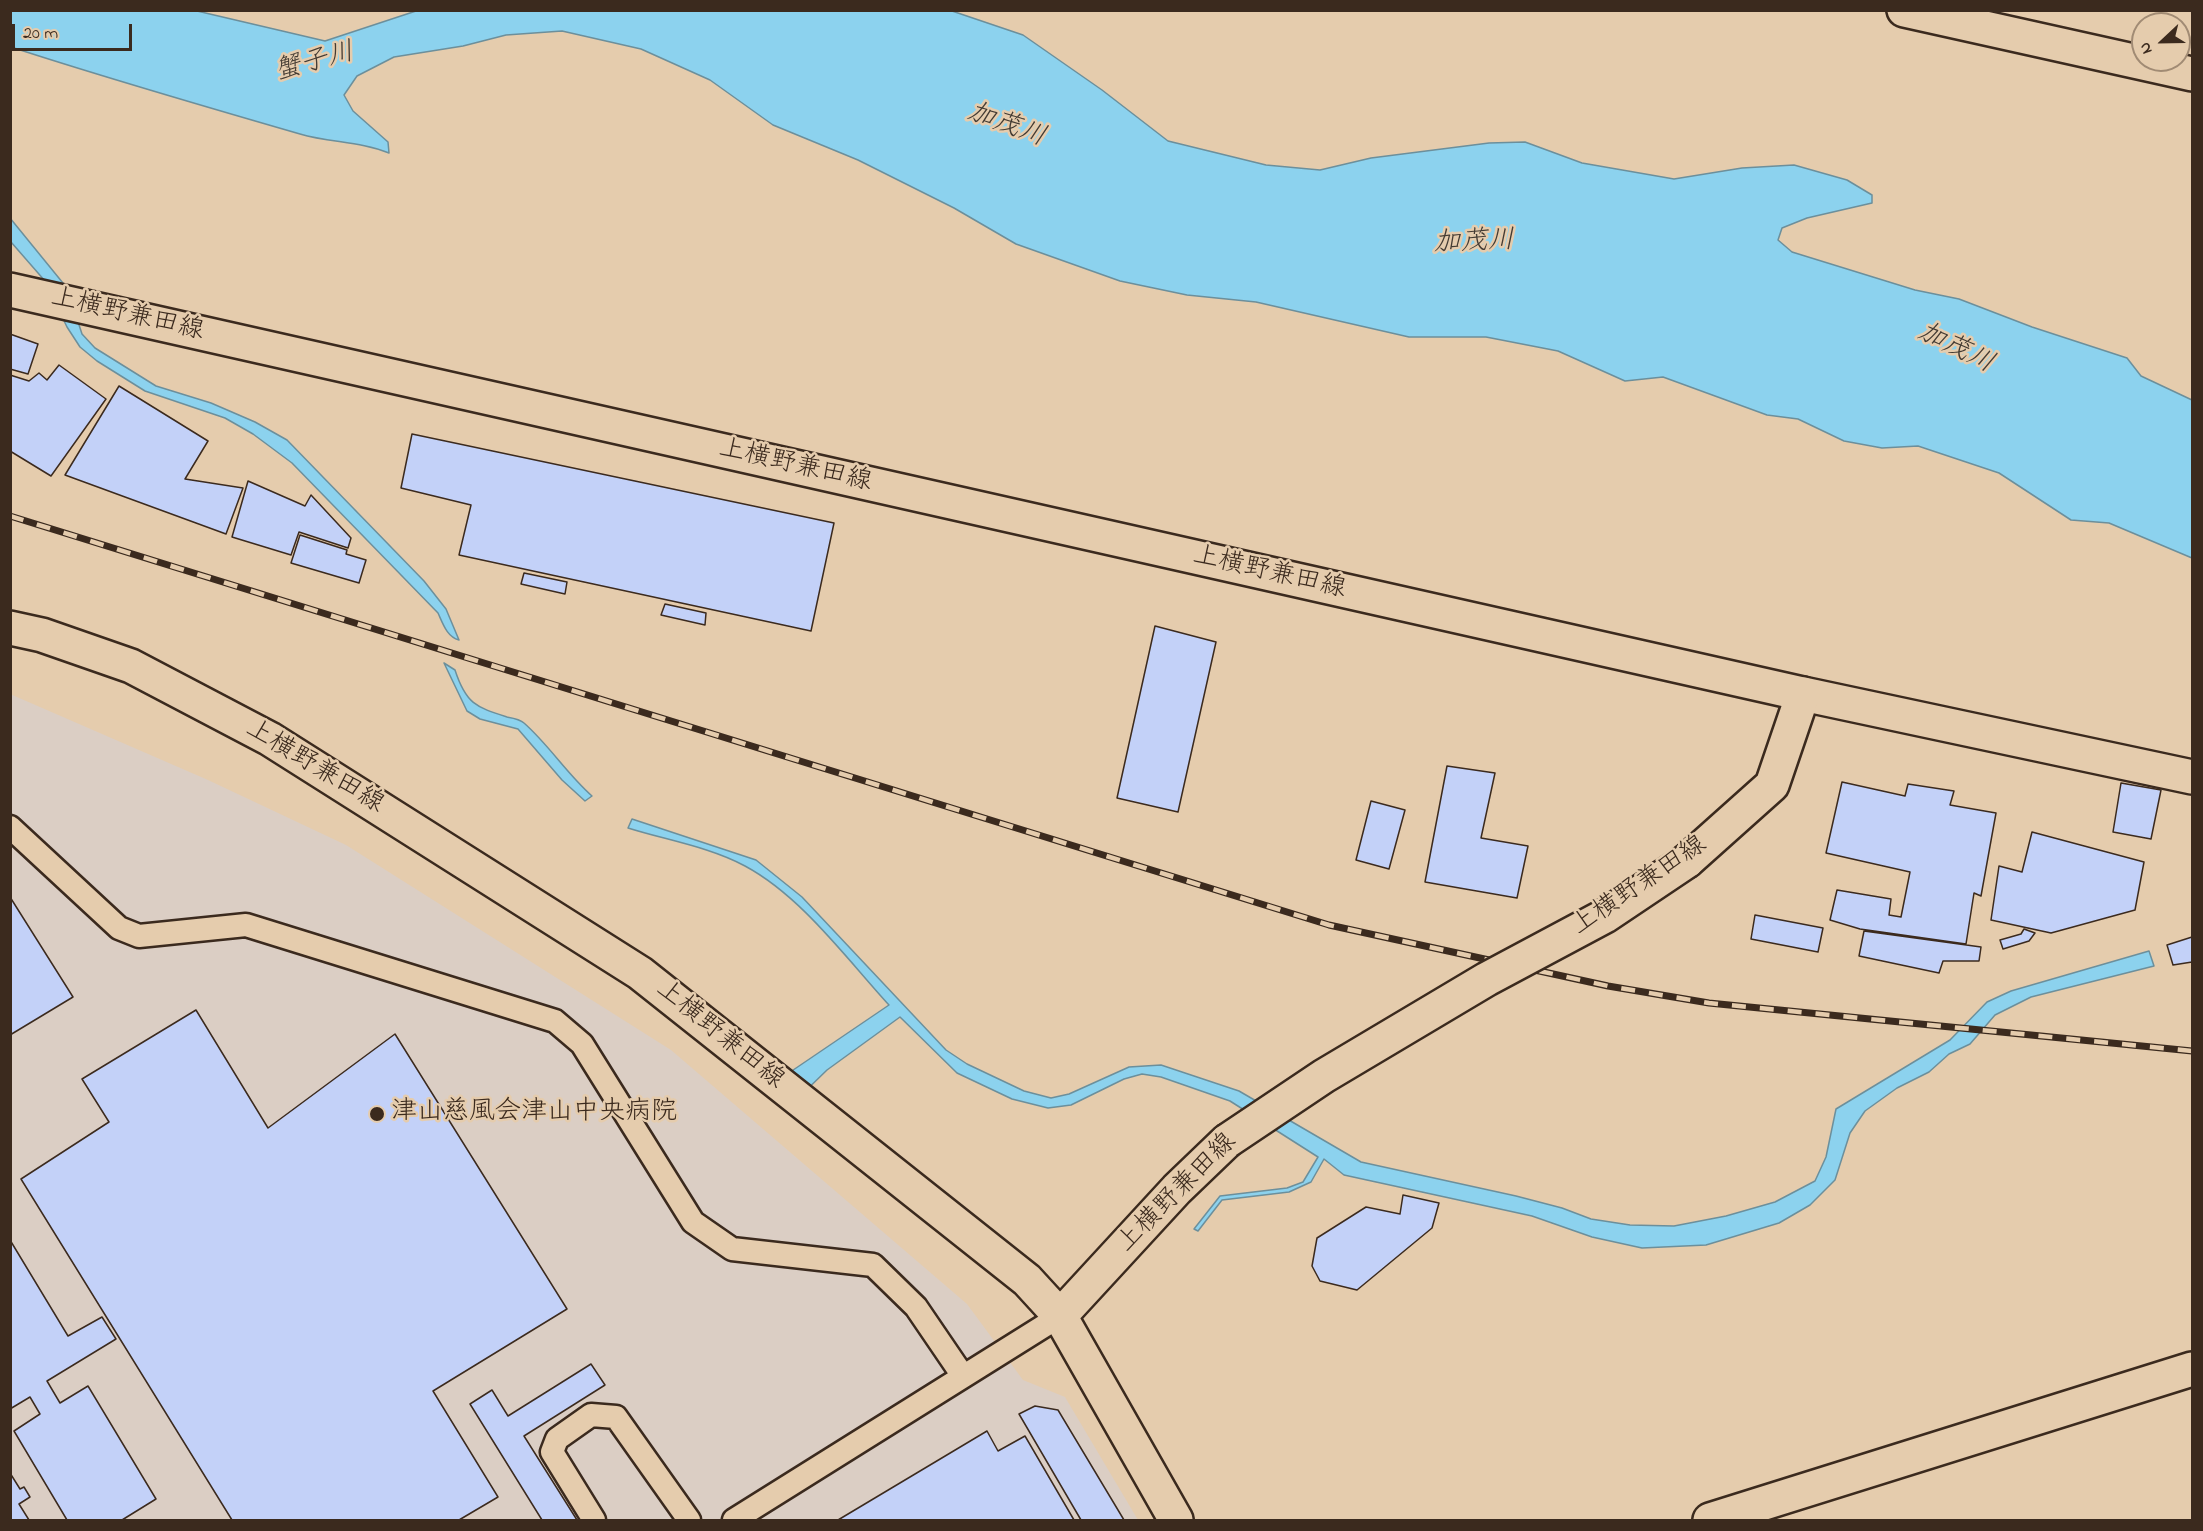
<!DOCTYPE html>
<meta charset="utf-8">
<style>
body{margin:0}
#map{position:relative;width:2203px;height:1531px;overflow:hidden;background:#e5ccad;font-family:"Indie Flower",sans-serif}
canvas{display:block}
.frame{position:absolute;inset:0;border:12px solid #3b2a1e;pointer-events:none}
.north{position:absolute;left:2131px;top:12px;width:60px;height:60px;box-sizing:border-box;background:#e5ccad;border:2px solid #a18b74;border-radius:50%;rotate:248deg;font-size:16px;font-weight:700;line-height:24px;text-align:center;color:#3b2a1e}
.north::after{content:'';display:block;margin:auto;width:21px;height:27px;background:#3b2a1e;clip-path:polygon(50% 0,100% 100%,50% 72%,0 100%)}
.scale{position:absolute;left:12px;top:24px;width:120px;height:27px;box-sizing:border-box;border:3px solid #3b2a1e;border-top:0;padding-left:8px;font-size:18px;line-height:21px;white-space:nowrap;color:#3b2a1e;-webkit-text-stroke:4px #e5ccad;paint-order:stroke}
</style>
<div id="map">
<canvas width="2203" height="1531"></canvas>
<div class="frame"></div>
<div class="north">N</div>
<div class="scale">20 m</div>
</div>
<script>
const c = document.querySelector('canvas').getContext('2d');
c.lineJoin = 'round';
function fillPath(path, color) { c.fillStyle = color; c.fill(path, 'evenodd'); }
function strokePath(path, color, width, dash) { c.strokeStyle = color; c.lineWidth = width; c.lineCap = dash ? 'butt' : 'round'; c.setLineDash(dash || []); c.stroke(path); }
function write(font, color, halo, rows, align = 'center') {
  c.font = font + ' "Indie Flower","Klee One",sans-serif'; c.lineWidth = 5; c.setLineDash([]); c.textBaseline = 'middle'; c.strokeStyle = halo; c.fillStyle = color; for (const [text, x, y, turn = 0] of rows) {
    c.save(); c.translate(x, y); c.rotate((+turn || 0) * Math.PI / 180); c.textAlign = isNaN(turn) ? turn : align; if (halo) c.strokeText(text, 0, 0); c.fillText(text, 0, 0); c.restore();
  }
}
fillPath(new Path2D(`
 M10,694L208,780L346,845L671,1050L967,1304L1023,1380L1065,1397L1138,1520H11Z`), '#dbcec4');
const water = new Path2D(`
 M11,10L197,11L325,41L416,11H952L1023,35L1102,90L1168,141L1266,165L1320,170L1371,158L1489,143L1525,142L1582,163L1674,179L1742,168L1794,165L1847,180L1872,195V203L1807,218L1782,228L1778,240L1792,252L1915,290L1959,299L2032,327L2127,358L2141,376L2192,400V558L2109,523L2071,520L1999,473L1918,446L1882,448L1844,441L1798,419L1767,415L1663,377L1625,381L1558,351L1486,337H1409L1256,302L1187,295L1120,281L1016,244L954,208L858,160L773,125L710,80L641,49L562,31L506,35L463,46L394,57L357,76L344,95L353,111L388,142L389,153C360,141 330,143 300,134C203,106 106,78 11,47Z
 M10,218L67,288L82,334L95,348L156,386L211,403L255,422L287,440L424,581L446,609L459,640C447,637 443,624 438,613L292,463L253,434L225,418L145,391L97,361L80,347L67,327L45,281L11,242Z
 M444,663L455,670C466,704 476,707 507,717C513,718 520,719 524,723C549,745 567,774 592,796L585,801L562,780L518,729L480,719L467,711Z
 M632,819L756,860L802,897L946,1050L967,1064L1024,1091L1051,1098L1069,1094L1129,1067L1161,1065L1239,1091L1361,1162L1516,1196L1562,1208L1591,1219L1630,1225L1674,1226L1726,1216L1775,1202L1815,1181L1826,1157L1836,1109L1950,1040L1987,1002L2011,991L2149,951L2154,966L2031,997L1995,1015L1970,1044L1949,1054L1929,1072L1897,1088L1865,1111L1850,1133L1835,1180L1810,1205L1779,1223L1706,1245L1642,1248L1592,1237L1532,1216L1344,1175L1324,1159L1311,1182L1289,1192L1222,1200L1198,1231L1194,1229L1220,1196L1287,1188L1303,1182L1318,1157L1230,1101L1161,1077L1142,1074L1124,1079L1071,1105L1048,1108L1012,1099L957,1073L900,1017L827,1070L792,1104L774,1083L889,1005C846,958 801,896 745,866C710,847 666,840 628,828Z`);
fillPath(water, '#8cd2ee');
strokePath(water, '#6c8f9b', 1.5);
const building = new Path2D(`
 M10,334L38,344L28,374L10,369Z
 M59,365L106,399L51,476L10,451V375L29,381L39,373L47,380Z
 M119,386L208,441L185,479L243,488L226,534L65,475Z
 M412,434L834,523L811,631L459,555L471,505L401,488Z
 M248,481L305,506L311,495L351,538L348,548L299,532L291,555L232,537Z
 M300,535L347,550L346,554L366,560L359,583L291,563Z
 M524,573L567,582L565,594L521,584Z
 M665,604L706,613L705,625L661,615Z
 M1155,626L1216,642L1178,812L1117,798Z
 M1447,766L1495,773L1481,838L1528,846L1517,898L1425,882Z
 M1842,782L1905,796L1908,784L1954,791L1950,805L1996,813L1981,896L1974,893L1966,944L1860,929L1830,920L1837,890L1891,899L1889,915L1901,917L1910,872L1826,853Z
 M2121,783L2161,790L2151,839L2113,832Z
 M1371,801L1405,810L1389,869L1356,860Z
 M2032,832L2144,862L2135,910L2051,933L1991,920L1999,866L2022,872Z
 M10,897L73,997L10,1035Z
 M1755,915L1823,928L1818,952L1751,939Z
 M2024,929L2035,933L2029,941L2003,949L2000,940L2021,934Z
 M1864,931L1981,947L1979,961H1943L1939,973L1859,956Z
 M2192,937V962L2173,965L2167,945Z
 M196,1010L268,1128L395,1034L567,1309L433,1391L498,1497L459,1520H232L21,1179L109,1122L82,1079Z
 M1403,1195L1439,1203L1432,1228L1357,1290L1320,1281L1312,1266L1317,1238L1366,1207L1400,1214Z
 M10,1240L68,1336L102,1317L116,1339L47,1381L60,1403L88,1386L156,1499L122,1520H67L14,1431L40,1414L30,1397L10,1409Z
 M591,1364L605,1385L524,1436L577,1520H542L470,1404L492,1390L508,1416Z
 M1035,1406L1058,1410L1124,1520H1081L1019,1414Z
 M987,1431L998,1451L1025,1436L1074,1520H838Z
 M10,1473L20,1489L24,1487L30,1497L19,1504L29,1520H10Z`);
fillPath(building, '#c3d1f8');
strokePath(building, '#3b2a1e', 1.5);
const lane = new Path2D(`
 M10,827L119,928L139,936L246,925L555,1021L582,1044L693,1222L732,1249L873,1265L916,1307L963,1376
 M594,1520L552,1452L557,1439L591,1415L616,1417L689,1520
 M734,1520L1060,1316`);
const street = new Path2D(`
 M1904,10L2192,74
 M1803,694L2192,777
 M1710,1520L2192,1369`);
const secondary = new Path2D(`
 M10,290L1803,694L1772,785L1687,861
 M10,628L42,635L131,666L270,739L640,973L1027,1280L1060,1316L1176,1520
 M1060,1316L1177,1189L1227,1141`);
strokePath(lane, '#3b2a1e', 27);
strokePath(street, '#3b2a1e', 38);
strokePath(secondary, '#3b2a1e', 38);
strokePath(lane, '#e5ccad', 22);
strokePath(street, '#e5ccad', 33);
strokePath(secondary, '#e5ccad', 33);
const rail = new Path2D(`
 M10,516L1329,925L1608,986L1709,1003L2192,1051`);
strokePath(rail, '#3b2a1e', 7);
strokePath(rail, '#e5ccad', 4.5, [14]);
const secondaryBridge = new Path2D(`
 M1227,1141L1324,1076L1487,979L1605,916L1687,861`);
strokePath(secondaryBridge, '#3b2a1e', 38, []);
strokePath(secondaryBridge, '#e5ccad', 33);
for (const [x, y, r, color] of [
 [377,1114,8,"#3b2a1e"]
]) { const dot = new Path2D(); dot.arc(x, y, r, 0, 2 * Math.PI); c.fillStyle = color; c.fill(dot); strokePath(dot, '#e5ccad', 2); }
write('26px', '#3b2a1e', '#e5ccad', [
 ["上横野兼田線",127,316,13],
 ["上横野兼田線",795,467,13],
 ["上横野兼田線",1269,574,13],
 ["上横野兼田線",314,768,31],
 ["上横野兼田線",1640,887,-34],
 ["上横野兼田線",719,1036,39],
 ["上横野兼田線",1178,1194,-45]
]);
write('26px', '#3b2a1e', '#e5ccad', [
 ["津山慈風会津山中央病院",391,1114]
], 'left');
write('italic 27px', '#433b33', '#e5ccad', [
 ["蟹子川",315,64,-15],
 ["加茂川",1006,127,20],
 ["加茂川",1474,244,-2],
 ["加茂川",1955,350,26]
]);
</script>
